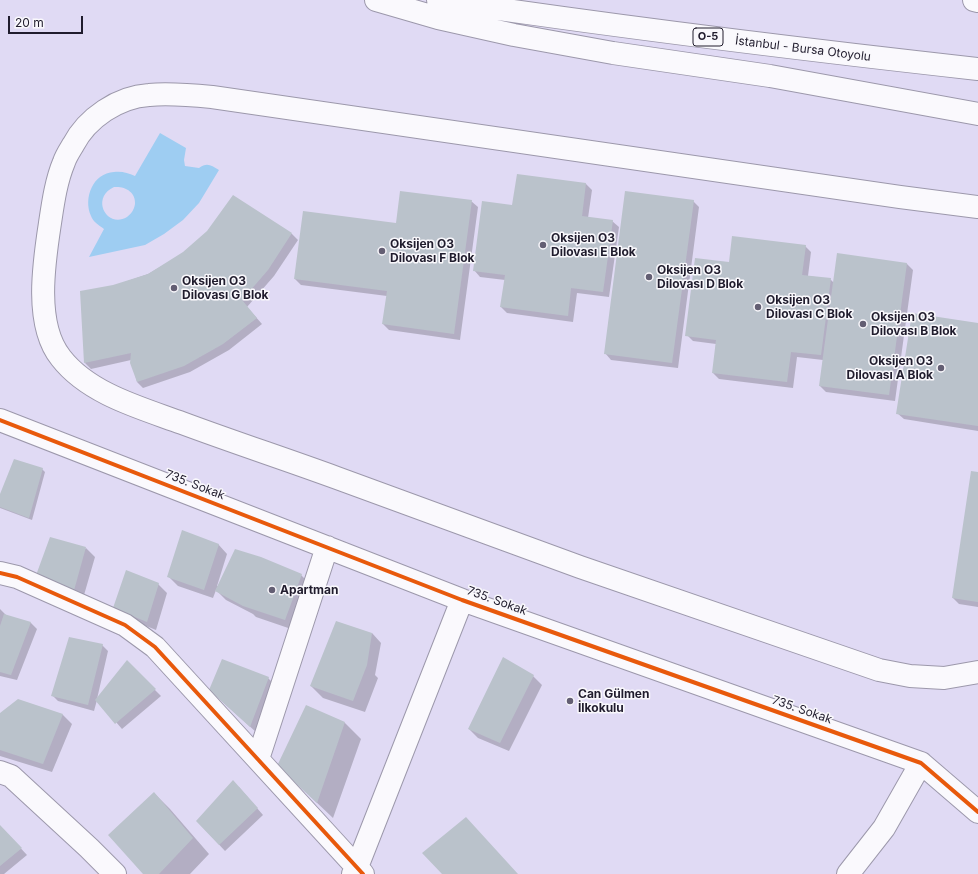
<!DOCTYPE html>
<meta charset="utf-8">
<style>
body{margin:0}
#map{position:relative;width:978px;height:874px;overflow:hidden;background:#e0daf4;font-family:Inter,sans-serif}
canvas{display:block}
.scale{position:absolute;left:8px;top:16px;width:75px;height:18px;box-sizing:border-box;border:2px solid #201c2d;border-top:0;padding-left:5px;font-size:12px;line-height:14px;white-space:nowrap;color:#201c2d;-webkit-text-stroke:3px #f9f8fc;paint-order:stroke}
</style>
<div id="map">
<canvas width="978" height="874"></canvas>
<div class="scale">20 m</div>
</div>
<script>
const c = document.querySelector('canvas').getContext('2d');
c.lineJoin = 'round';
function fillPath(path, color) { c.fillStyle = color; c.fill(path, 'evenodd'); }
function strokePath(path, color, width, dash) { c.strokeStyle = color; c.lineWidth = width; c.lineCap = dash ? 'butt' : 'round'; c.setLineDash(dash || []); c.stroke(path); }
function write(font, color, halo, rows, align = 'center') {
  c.font = font + ' Inter,sans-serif'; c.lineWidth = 3; c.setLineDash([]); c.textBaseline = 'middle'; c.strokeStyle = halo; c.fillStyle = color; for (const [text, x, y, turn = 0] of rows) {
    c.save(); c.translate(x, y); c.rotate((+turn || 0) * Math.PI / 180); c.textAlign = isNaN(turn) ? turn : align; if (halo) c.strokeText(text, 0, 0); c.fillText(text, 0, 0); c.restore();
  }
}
fillPath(new Path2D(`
 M160,133L186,148L184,160L185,166L199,168C207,162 211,165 219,170L199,203L183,220L164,234L145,245L89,257L104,229C99,225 93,222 91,216C83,198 93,173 114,172C122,171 128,173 135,176ZM114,187C125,186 136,192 135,204C134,210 131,214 127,217C107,229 90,198 114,187Z`), '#9ecdf2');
fillPath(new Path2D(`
 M518,175L586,184L592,190L588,218L612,221L619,227L609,297L577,293L573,322L507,313L501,307L505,280L480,277L474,270L513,206Z
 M233,197L292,234L298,240L274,276L247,307L262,324L229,350L190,372L143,388L137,382L131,360L91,369L85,363L113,286L148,274L184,253L207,232Z
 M471,201L478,207L460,340L389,330L383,324L387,296L301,285L295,279L397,225Z
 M693,201L699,207L678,368L611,360L605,353Z
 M805,246L811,252L808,276L830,279L834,283L838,254L907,264L913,270L895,401L826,392L820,386L823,360L797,357L793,388L719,379L713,373L716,344L693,341L687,335L730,264Z
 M978,324V431L904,419L897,413Z
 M42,469L45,472L32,520L0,508V497Z
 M978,473V607L959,604L953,598Z
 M218,544L227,554L217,586L301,575L313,587L297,631L256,617L253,614L226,600L216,590L213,598L178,586L169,577Z
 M86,548L95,557L82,602L46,586Z
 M158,584L167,593L156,630L124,617L114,608Z
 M0,609L7,616L31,623L37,629L17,680L0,676Z
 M372,633L381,643L375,675L378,678L365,712L323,698L311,686Z
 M102,645L108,651L97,699L127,662L161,696L122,729L97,700L94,711L58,701L52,695Z
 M533,676L542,685L509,751L478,738L469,729Z
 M268,678L274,684L256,732L216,696Z
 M18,700L63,715L72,724L52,772L0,756V714Z
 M307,706L345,723L361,739L333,818L295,782Z
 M239,787L263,815L225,851L197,821Z
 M154,793L170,809L209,854L190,874H145Z
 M0,826L27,855L4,874H0Z`), '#0003');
fillPath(new Path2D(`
 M517,174L586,183L582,216L613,220L603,292L571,288L568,316L500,307L505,275L473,271L482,201L512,205Z
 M400,191L472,200L454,334L382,324L387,291L294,279L303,211L396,223Z
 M625,191L694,200L672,363L604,354Z
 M233,195L292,233L268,270L242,300L257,318L223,344L184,366L137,382L130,363L131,353L84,363L80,291L113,285L148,274L183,252L207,231Z
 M732,236L806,245L802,275L831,278L821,355L791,352L787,382L712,373L716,340L685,336L695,258L729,262Z
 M837,253L907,263L889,395L819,386Z
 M912,313L978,323V426L896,414Z
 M14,459L43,468L29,518L0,507V494Z
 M971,471L978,472V602L952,598Z
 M182,530L219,544L204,590L167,577Z
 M50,537L86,547L73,594L35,578Z
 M235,549L261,557L302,574L285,620L243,606L215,591Z
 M126,570L159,583L147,622L113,608Z
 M4,614L31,622L11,675L0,672V626Z
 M336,621L372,633L367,665L353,701L310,686Z
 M69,637L103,644L88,705L51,696Z
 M503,657L534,675L500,743L468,729Z
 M222,659L269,677L250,727L209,690Z
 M127,660L156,689L115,724L95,700Z
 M18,699L63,714L43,764L0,750V713Z
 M306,705L345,722L317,803L277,766Z
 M233,780L258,808L219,845L196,821Z
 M154,792L193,838L159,874H143L108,835Z
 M466,817L518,874H442L422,853Z
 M0,825L22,848L0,866Z`), '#bac2cb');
const minor = new Path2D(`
 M978,207L900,197L212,97C191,95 170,93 149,95C118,97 87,118 73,145C70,150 66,156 64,162C56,181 53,203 50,223C44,262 34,325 61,358C89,394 141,408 182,423C233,442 285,459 337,478C418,507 499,537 580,567C680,602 780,635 879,670L910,676L944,678L978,672
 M0,420L462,600L921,763L978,812
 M0,573L17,577L125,625L155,647L363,874
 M258,759L327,547
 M0,772L11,776L89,848L115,874
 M353,874L357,867L462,600
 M848,874L884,828L921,763`);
const highway = new Path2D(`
 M376,0L438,18L514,35L613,53L770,76L978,114
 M438,0C618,27 798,49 978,69
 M974,0L978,1`);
strokePath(minor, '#9c98ab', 24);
strokePath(highway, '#9c98ab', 24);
strokePath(minor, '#faf9fd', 22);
strokePath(highway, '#faf9fd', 22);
strokePath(new Path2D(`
 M0,420L462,600L921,763L978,812
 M0,573L17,577L125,625L155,647L363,874`), '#e8590c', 4);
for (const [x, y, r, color] of [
 [543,245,4,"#635e73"],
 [382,251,4,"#635e73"],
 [649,277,4,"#635e73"],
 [174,288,4,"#635e73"],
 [758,307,4,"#635e73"],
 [863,324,4,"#635e73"],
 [941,368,4,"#635e73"],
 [272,590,4,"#635e73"],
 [570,701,4,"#635e73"]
]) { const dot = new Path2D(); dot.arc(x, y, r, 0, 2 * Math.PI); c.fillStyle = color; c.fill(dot); strokePath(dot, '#f9f8fc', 1.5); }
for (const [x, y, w] of [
 [708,37,30]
]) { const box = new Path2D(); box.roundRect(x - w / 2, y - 9, w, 18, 3); c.fillStyle = '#f9f8fc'; c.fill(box); strokePath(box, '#201c2d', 1); }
write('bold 11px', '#201c2d', null, [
 ["O-5",708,37]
]);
write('12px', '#201c2d', '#f9f8fc', [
 ["İstanbul - Bursa Otoyolu",803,49,7],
 ["735. Sokak",195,485,21],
 ["735. Sokak",497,601,20],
 ["735. Sokak",802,710,19]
]);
write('bold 12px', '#201c2d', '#f9f8fc', [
 ["Oksijen O3",551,238],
 ["Dilovası E Blok",551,252],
 ["Oksijen O3",390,244],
 ["Dilovası F Blok",390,258],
 ["Oksijen O3",657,270],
 ["Dilovası D Blok",657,284],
 ["Oksijen O3",182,281],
 ["Dilovası G Blok",182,295],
 ["Oksijen O3",766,300],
 ["Dilovası C Blok",766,314],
 ["Oksijen O3",871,317],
 ["Dilovası B Blok",871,331],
 ["Oksijen O3",933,361,"right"],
 ["Dilovası A Blok",933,375,"right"],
 ["Apartman",280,590],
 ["Can Gülmen",578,694],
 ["İlkokulu",578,708]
], 'left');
</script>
